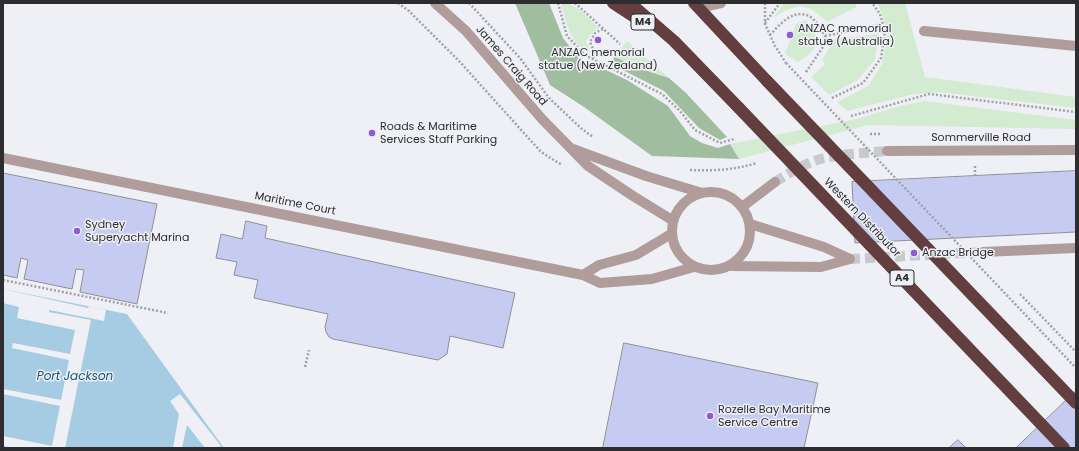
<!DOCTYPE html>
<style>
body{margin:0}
#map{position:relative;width:1079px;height:451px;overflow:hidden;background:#eff0f5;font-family:Poppins,sans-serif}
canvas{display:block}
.frame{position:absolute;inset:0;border:4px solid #2d2d2f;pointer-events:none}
</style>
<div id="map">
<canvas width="1079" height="451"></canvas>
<div class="frame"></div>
</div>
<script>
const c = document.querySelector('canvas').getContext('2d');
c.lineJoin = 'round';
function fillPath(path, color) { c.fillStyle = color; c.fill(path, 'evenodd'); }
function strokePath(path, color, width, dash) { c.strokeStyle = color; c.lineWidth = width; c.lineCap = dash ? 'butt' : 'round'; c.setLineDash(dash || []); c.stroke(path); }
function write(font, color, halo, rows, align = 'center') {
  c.font = font + ' Poppins,sans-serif'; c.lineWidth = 3; c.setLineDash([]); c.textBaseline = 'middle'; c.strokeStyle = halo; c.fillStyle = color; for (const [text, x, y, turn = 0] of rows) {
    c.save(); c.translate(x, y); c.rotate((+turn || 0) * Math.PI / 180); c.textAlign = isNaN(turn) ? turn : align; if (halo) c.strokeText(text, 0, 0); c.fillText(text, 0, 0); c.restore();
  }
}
fillPath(new Path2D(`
 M561,3C577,3 588,18 599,28L592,33L586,41L591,53C570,46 566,21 561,3Z
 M784,3H854L857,7L827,22C807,2 797,3 773,18Z
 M877,3H905L925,77L1076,97V108L937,92L910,95L847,111L837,102L868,86L882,64L888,33L879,6Z
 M806,20C822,40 820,49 798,62L785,54L796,24Z
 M879,34L875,59L858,80L829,95L811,77L825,64L822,60L835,39Z
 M627,41L669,78L638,68L615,57Z
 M924,101L1076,120V129L868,125L739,159L730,144L861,118L892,108Z`), '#d2ebd1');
fillPath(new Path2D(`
 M515,3H549L563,38L582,62L608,71L627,80L668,106L690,136L702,143L718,148L730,144L739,159L652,156L584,107L550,85Z
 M615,57L638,68L669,78L686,93L727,137L720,140L699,128L664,91L609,63Z`), '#a1bda0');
fillPath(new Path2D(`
 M3,289L127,314L224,448H3Z`), '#a6cce3');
fillPath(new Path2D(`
 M3,289L88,308L89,306L106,310L104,321L49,310V312L91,320L65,448H13L3,446V436L52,446L60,406L3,394V389L61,400L69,360L12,348L13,343L70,354L75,330L17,318L19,307L3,303Z
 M180,394L221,446L219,447L220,448H205L187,425L182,448H173L179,414L170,401Z`), '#eff0f5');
const building = new Path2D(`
 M1076,171V232L855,243L852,182Z
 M3,173L157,204L137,304L80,292L84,270L76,269L72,289L24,279L28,260L21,258L17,278L3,275Z
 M246,221L267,226L265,238L515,293L503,348L450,336L447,354L438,360L333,339L329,337L326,332L325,327L328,314L254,298L258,280L234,275L237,262L216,258L221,234L242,239Z
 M624,343L818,383L804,448H603Z
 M1076,391V448H1016Z
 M958,440L966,448H949Z`);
fillPath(building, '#c6ccf1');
strokePath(building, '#8f9094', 1);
strokePath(new Path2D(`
 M775,182C788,174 802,165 817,160C837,154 865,153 887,151
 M850,259L983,252`), '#c8c9cd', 10, [10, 5]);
strokePath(new Path2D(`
 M398,3L409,11L460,62L541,152L562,165
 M469,3L520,58L549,98L582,129L593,137
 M558,3L567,36L585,55L662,94L680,111L695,130L720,143L734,139
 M575,3L620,44
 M765,3V24L775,46L786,63
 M765,23L780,3
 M770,35C780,24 795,6 812,18C817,22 821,30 825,36L823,47L806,72
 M825,36L883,24
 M593,58L596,51L593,49L590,42L595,33L603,29
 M832,98L863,83L881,58L885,32L880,14L872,3
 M851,116L929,94L1076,112
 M870,134H881
 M975,166V176
 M690,170C713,171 734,170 757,163
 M3,280L168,313
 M1020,294L1076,352
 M305,367L309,350`), '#a1a2a6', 2.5, [2, 2]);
strokePath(new Path2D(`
 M435,3L466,31L542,119L588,166L633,196L672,220
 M699,8L721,3
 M924,31L1076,46
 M573,149L646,176L702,193
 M887,151L1076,150
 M3,158L583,275L600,283L652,279L694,267
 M672 231a39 39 0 1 1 78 0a39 39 0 1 1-78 0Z
 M742,207L775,182
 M750,224L824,247L850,259
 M983,252L1076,248
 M731,266L821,267L850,259
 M583,275L599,265L636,255L671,234`), '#af9c9b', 10);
strokePath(new Path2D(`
 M613,3L642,22
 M630,3L674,41L739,108
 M694,3L767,81`), '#623e3f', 12);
strokePath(new Path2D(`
 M786,63L1076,368`), '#a1a2a6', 2.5, [2, 2]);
strokePath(new Path2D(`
 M767,81L1076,403
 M739,108L1064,448`), '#623e3f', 12);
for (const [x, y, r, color] of [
 [790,35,4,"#905ad2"],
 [598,40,4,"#905ad2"],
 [372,133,4,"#905ad2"],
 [77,231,4,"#905ad2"],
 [914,253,4,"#905ad2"],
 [710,416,4,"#905ad2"]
]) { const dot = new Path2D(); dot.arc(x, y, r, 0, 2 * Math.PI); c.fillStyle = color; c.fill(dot); strokePath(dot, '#eff0f5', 1.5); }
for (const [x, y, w] of [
 [643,22,24],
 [902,278,24]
]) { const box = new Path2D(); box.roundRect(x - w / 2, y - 8, w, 16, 3); c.fillStyle = '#eff0f5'; c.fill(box); strokePath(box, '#2d2d2f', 1); }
write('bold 10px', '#2d2d2f', null, [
 ["M4",643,22],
 ["A4",902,278]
]);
write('11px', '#2d2d2f', '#eff0f5', [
 ["ANZAC memorial",798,29],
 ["statue (Australia)",798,42],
 ["ANZAC memorial",598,53,"center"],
 ["statue (New Zealand)",598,66,"center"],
 ["Roads & Maritime",380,127],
 ["Services Staff Parking",380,140],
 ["Sydney",85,225],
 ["Superyacht Marina",85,238],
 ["Anzac Bridge",922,253],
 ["Rozelle Bay Maritime",718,410],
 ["Service Centre",718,423]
], 'left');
write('11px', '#2d2d2f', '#eff0f5', [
 ["James Craig Road",511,66,49],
 ["Sommerville Road",981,138],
 ["Maritime Court",295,204,11],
 ["Western Distributor",862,218,46]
]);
write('italic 12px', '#155676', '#eff0f5', [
 ["Port Jackson",75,377]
]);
</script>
